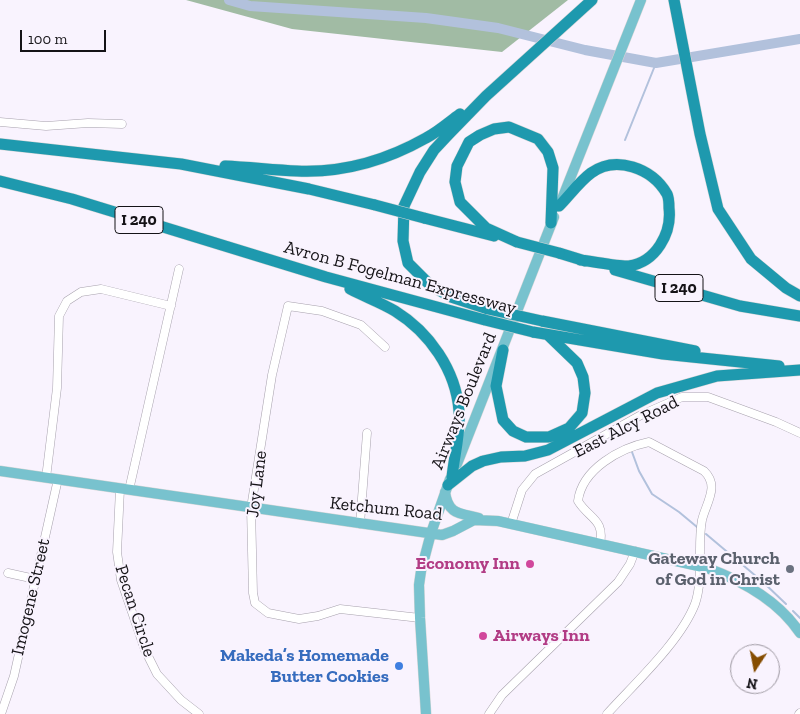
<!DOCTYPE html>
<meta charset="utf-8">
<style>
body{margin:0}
#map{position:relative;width:800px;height:714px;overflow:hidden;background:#f9f3fe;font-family:"Zilla Slab",serif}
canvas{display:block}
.north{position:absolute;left:730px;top:644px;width:50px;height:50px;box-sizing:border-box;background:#f9f3fe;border:1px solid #9e99a2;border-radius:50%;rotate:191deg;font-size:14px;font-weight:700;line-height:20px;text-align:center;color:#151317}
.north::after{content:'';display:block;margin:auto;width:18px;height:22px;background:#864d00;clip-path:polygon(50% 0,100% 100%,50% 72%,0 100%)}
.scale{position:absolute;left:20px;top:30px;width:86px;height:22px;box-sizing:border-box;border:2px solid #151317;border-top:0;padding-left:6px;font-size:15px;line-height:18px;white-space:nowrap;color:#151317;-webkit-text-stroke:4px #f9f3fe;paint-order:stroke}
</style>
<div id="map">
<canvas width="800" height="714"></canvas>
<div class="north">N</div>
<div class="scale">100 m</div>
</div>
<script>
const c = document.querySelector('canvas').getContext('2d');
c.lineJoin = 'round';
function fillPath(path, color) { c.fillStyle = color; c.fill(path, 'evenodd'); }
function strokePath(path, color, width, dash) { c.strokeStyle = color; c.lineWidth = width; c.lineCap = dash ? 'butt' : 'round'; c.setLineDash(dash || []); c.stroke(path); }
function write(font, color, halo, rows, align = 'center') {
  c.font = font + ' "Zilla Slab",serif'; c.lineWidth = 4; c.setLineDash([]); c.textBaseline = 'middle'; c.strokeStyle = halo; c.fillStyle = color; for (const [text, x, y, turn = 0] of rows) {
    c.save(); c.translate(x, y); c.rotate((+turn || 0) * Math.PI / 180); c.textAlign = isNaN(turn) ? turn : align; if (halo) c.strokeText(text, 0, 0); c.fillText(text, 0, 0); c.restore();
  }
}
fillPath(new Path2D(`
 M186,0H568L502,52L292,29Z`), '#a1bba4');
strokePath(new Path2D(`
 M625,140L656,63
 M632,452L639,471L652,494L679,512L697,527
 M706,534L757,577
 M764,583L786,604
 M793,611L800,618`), '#b2c1dc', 2);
strokePath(new Path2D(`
 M229,0L250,6L426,18L498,28L585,50L656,63L800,39`), '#b2c1dc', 10);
const minor = new Path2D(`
 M0,122L46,126L88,123L122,124
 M385,347L361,325L322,311L288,306L272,375L251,508L253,593L255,603L268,613L299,619L318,616L340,609L420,618
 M46,478L57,388L59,316L67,301L81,292L101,289L171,306
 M120,489L117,552L121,580L145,650L157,674L181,700L199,714
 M129,490L179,269
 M360,524L367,433
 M511,524L522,490L535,474L641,415L682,397H708L776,422L800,433
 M600,544C605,519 589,519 578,501C582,469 620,448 649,442L704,471C720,486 706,503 702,520C697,545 704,578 695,604C680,642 635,683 607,714
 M8,573L35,579
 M1,714L14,676L58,479
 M489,714L502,695L618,582L630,564L635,551
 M799,714L800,713`);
const major = new Path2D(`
 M560,204L641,0
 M457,464L554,217
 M0,471L442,535L453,531L474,520L498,521L707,568C743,581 778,600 800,633
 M445,492C448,515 460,513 479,518
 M426,714L420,618L419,585L421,571L431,533L450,479`);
const highway = new Path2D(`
 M674,0L700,134L718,209L751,259L786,288L800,296
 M0,144L181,164L309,189L375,205
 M225,166C249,167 273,170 297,171C342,173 387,160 426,138C438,132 449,122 460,114
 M0,181L72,199L326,277L485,320
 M559,206C569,196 579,182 591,173C616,155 652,168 667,194C669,198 669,204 669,208C672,233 656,262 629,266C620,267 591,261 580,260
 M424,218L494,236
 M517,242L486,228L460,202L455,182L457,166L469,142L480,135L494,129L509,127L538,139L548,152L553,168L551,223
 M559,253L585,261
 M615,270L740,306L800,316
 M350,289C365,297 380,302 395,311C429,332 456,370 459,411C461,431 454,457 452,477
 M488,309L451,297L430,285L408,263L403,241L404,206L420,172L434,150L449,134L486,96L592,0
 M542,321L695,351
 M533,332L663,354L779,366
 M503,350L496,386L503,420L513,431L526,437H549L569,428L582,413L585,393L583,377L577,363L548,335
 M448,485L472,466L483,461L501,457L525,456L548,450L657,393L717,376L800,370`);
strokePath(minor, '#a7a1ad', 9);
strokePath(major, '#d5d5d5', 11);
strokePath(highway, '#d5d5d5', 12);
strokePath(minor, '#fff', 8);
strokePath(major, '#78c2ce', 10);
strokePath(highway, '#1e99ae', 11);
const highwayBridge = new Path2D(`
 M375,205L424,218
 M517,242L559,253
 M488,309L542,321
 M485,320L533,332`);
strokePath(highwayBridge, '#d5d5d5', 12, []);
strokePath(highwayBridge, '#1e99ae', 11);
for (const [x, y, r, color] of [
 [530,564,5,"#d1479c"],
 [790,569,5,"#6b7280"],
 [483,636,5,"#d1479c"],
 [399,666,5,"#3f7fe0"]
]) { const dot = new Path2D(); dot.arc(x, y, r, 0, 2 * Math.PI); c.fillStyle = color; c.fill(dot); strokePath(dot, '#f9f3fe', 2); }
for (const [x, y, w] of [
 [139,220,48],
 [679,288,48]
]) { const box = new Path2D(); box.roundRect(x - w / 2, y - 13.5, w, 27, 4); c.fillStyle = '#f9f3fe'; c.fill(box); strokePath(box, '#151317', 1); }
write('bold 16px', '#151317', null, [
 ["I 240",139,220],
 ["I 240",679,288]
]);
write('18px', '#151317', '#f9f3fe', [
 ["Avron B Fogelman Expressway",400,278,15],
 ["Airways Boulevard",464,401,-68],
 ["East Alcy Road",626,427,-27],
 ["Joy Lane",257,484,-83],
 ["Ketchum Road",386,509,6],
 ["Imogene Street",31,597,-77],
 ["Pecan Circle",135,611,72]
]);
write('bold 18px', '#5b616d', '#f9f3fe', [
 ["Gateway Church",780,559],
 ["of God in Christ",780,580]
], 'right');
write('bold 18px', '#b23c85', '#f9f3fe', [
 ["Economy Inn",520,564],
 ["Airways Inn",493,636,"left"]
], 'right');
write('bold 18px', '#366cbe', '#f9f3fe', [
 ["Makeda’s Homemade",389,656],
 ["Butter Cookies",389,677]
], 'right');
</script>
